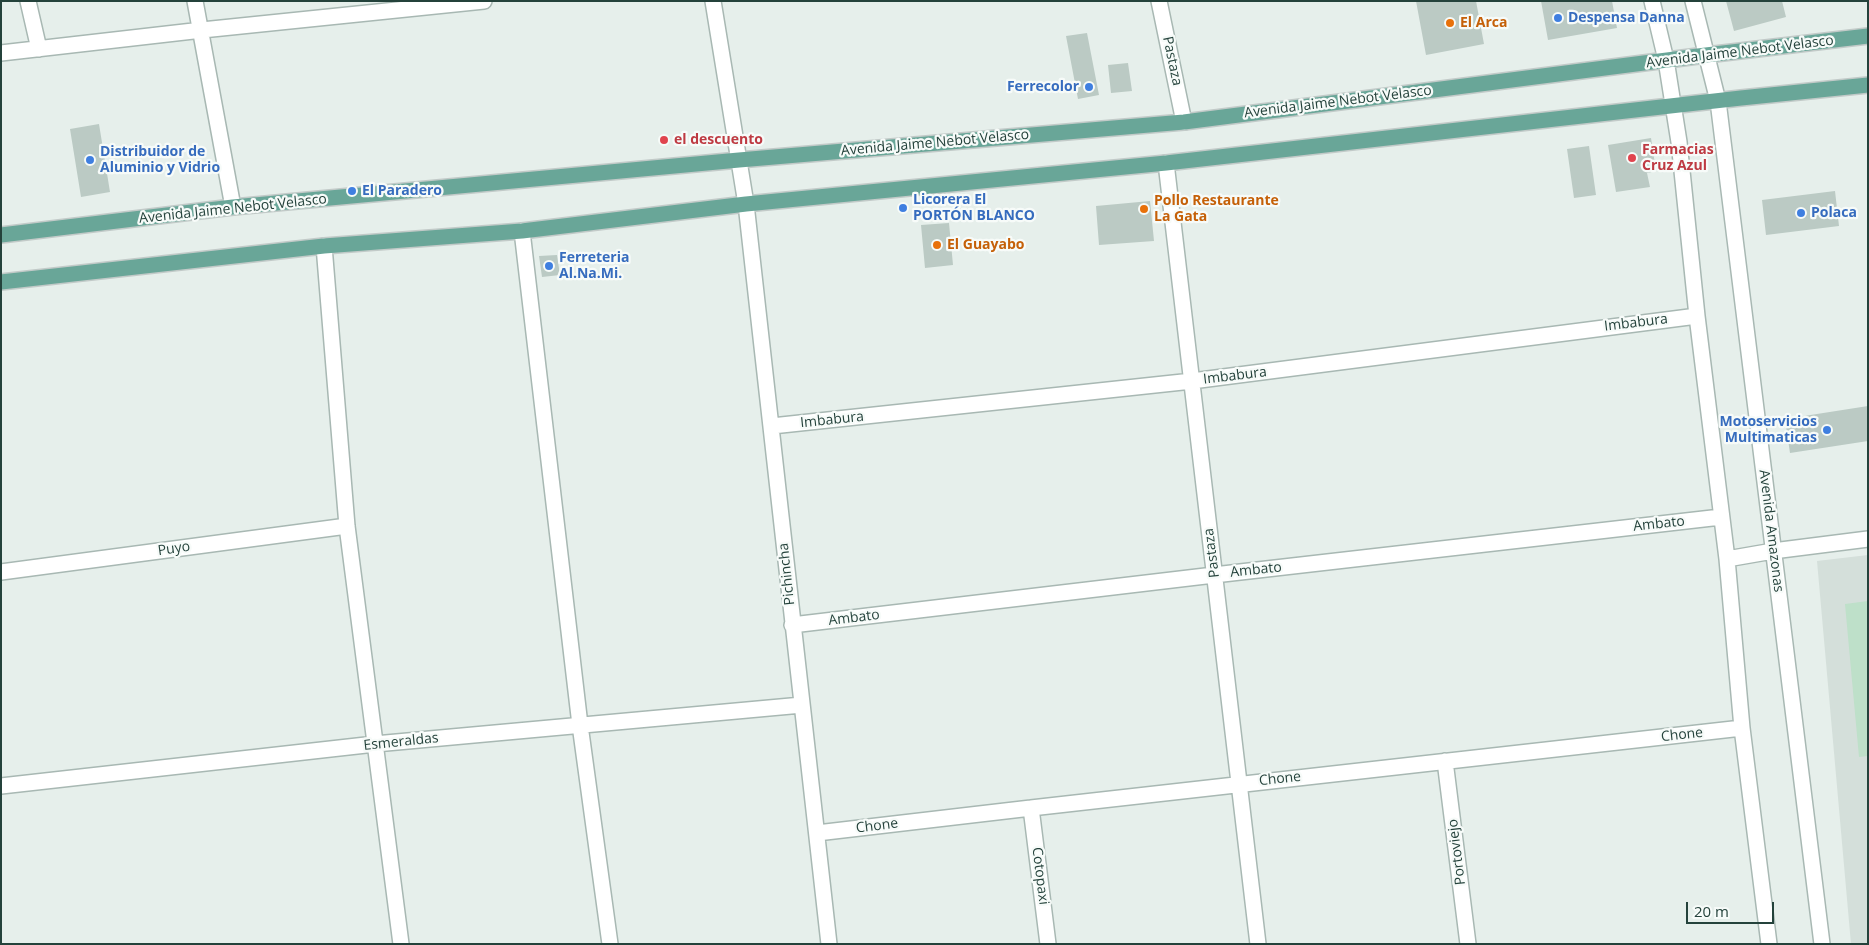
<!DOCTYPE html>
<meta charset="utf-8">
<style>
body{margin:0}
#map{position:relative;width:1869px;height:945px;overflow:hidden;background:#e6efeb;font-family:"Open Sans",sans-serif}
canvas{display:block}
.frame{position:absolute;inset:0;border:2px solid #24423b;pointer-events:none}
.scale{position:absolute;left:1686px;top:902px;width:88px;height:22px;box-sizing:border-box;border:2px solid #24423b;border-top:0;padding-left:6px;font-size:15px;line-height:18px;white-space:nowrap;color:#24423b;-webkit-text-stroke:4px #f7fbf9;paint-order:stroke}
</style>
<div id="map">
<canvas width="1869" height="945"></canvas>
<div class="frame"></div>
<div class="scale">20 m</div>
</div>
<script>
const c = document.querySelector('canvas').getContext('2d');
c.lineJoin = 'round';
function fillPath(path, color) { c.fillStyle = color; c.fill(path, 'evenodd'); }
function strokePath(path, color, width, dash) { c.strokeStyle = color; c.lineWidth = width; c.lineCap = dash ? 'butt' : 'round'; c.setLineDash(dash || []); c.stroke(path); }
function write(font, color, halo, rows, align = 'center') {
  c.font = font + ' "Open Sans",sans-serif'; c.lineWidth = 4.5; c.setLineDash([]); c.textBaseline = 'middle'; c.strokeStyle = halo; c.fillStyle = color; for (const [text, x, y, turn = 0] of rows) {
    c.save(); c.translate(x, y); c.rotate((+turn || 0) * Math.PI / 180); c.textAlign = isNaN(turn) ? turn : align; if (halo) c.strokeText(text, 0, 0); c.fillText(text, 0, 0); c.restore();
  }
}
fillPath(new Path2D(`
 M1868,555V944H1851L1817,561Z`), '#d4dfda');
fillPath(new Path2D(`
 M1868,601V756L1859,757L1845,604Z`), '#bee0c9');
fillPath(new Path2D(`
 M1416,1H1476L1484,44L1426,55Z
 M1541,1H1612L1617,28L1548,40Z
 M1726,1H1782L1786,17L1734,31Z
 M1087,33L1099,95L1078,99L1066,36Z
 M1128,63L1132,91L1111,93L1108,65Z
 M99,124L110,192L81,197L70,129Z
 M1651,138L1656,171L1647,173L1650,187L1616,192L1608,145Z
 M1589,146L1596,195L1574,198L1567,149Z
 M1835,191L1839,226L1766,235L1762,200Z
 M1150,201L1154,241L1099,245L1096,206Z
 M949,223L953,265L925,268L921,225Z
 M557,255L560,275L542,277L539,256Z
 M1868,406V441L1790,453L1785,419Z`), '#bbcac4');
const minor = new Path2D(`
 M28,1L39,49
 M195,1L233,207
 M713,1L746,204L829,944
 M1159,1L1184,122
 M1652,1L1666,60L1679,142L1697,316L1727,559L1742,728L1769,944
 M1693,1L1718,101L1822,944
 M1,53L202,30L484,1
 M1166,163L1258,944
 M522,231L580,725L610,944
 M324,246L347,526L401,944
 M772,426L1192,381L1697,316
 M1727,559L1773,551L1868,539
 M1,572L347,526
 M792,625L1214,575L1721,517
 M1445,761L1468,944
 M1,786L375,744L802,705
 M1031,808L1048,944
 M817,833L1031,808L1742,728`);
const major = new Path2D(`
 M1,235L233,207L739,160L1184,122L1706,55L1868,36
 M1,282L324,246L522,231L746,204L1166,163L1741,98L1868,85`);
strokePath(minor, '#a8b8b3', 18);
strokePath(major, '#c2cac8', 18);
strokePath(minor, '#fff', 15);
strokePath(major, '#69a698', 15);
for (const [x, y, r, color] of [
 [1558,18,5,"#3f7fe0"],
 [1450,23,5,"#e8710a"],
 [1089,87,5,"#3f7fe0"],
 [664,140,5,"#e0444e"],
 [1632,158,5,"#e0444e"],
 [90,160,5,"#3f7fe0"],
 [352,191,5,"#3f7fe0"],
 [903,208,5,"#3f7fe0"],
 [1144,209,5,"#e8710a"],
 [1801,213,5,"#3f7fe0"],
 [937,245,5,"#e8710a"],
 [549,266,5,"#3f7fe0"],
 [1827,430,5,"#3f7fe0"]
]) { const dot = new Path2D(); dot.arc(x, y, r, 0, 2 * Math.PI); c.fillStyle = color; c.fill(dot); strokePath(dot, '#f7fbf9', 2); }
write('bold 14px', '#366cbe', '#f7fbf9', [
 ["Despensa Danna",1568,18],
 ["Ferrecolor",1079,87,"right"],
 ["Distribuidor de",100,152],
 ["Aluminio y Vidrio",100,168],
 ["El Paradero",362,191],
 ["Licorera El",913,200],
 ["PORTÓN BLANCO",913,216],
 ["Polaca",1811,213],
 ["Ferreteria",559,258],
 ["Al.Na.Mi.",559,274],
 ["Motoservicios",1817,422,"right"],
 ["Multimaticas",1817,438,"right"]
], 'left');
write('bold 14px', '#c56008', '#f7fbf9', [
 ["El Arca",1460,23],
 ["Pollo Restaurante",1154,201],
 ["La Gata",1154,217],
 ["El Guayabo",947,245]
], 'left');
write('14px', '#24423b', '#f7fbf9', [
 ["Avenida Jaime Nebot Velasco",1740,52,-7],
 ["Pastaza",1172,61,78],
 ["Avenida Jaime Nebot Velasco",1338,102,-7],
 ["Avenida Jaime Nebot Velasco",935,143,-5],
 ["Avenida Jaime Nebot Velasco",233,209,-6],
 ["Imbabura",1636,323,-7],
 ["Imbabura",1235,376,-7],
 ["Imbabura",832,420,-6],
 ["Ambato",1659,524,-6],
 ["Avenida Amazonas",1771,531,83],
 ["Puyo",174,549,-8],
 ["Pastaza",1212,553,-97],
 ["Ambato",1256,570,-6],
 ["Pichincha",787,574,-96],
 ["Ambato",854,618,-7],
 ["Chone",1682,735,-6],
 ["Esmeraldas",401,742,-6],
 ["Chone",1280,779,-6],
 ["Chone",877,826,-7],
 ["Portoviejo",1457,852,-97],
 ["Cotopaxi",1040,876,83]
]);
write('bold 14px', '#be3a42', '#f7fbf9', [
 ["el descuento",674,140],
 ["Farmacias",1642,150],
 ["Cruz Azul",1642,166]
], 'left');
</script>
